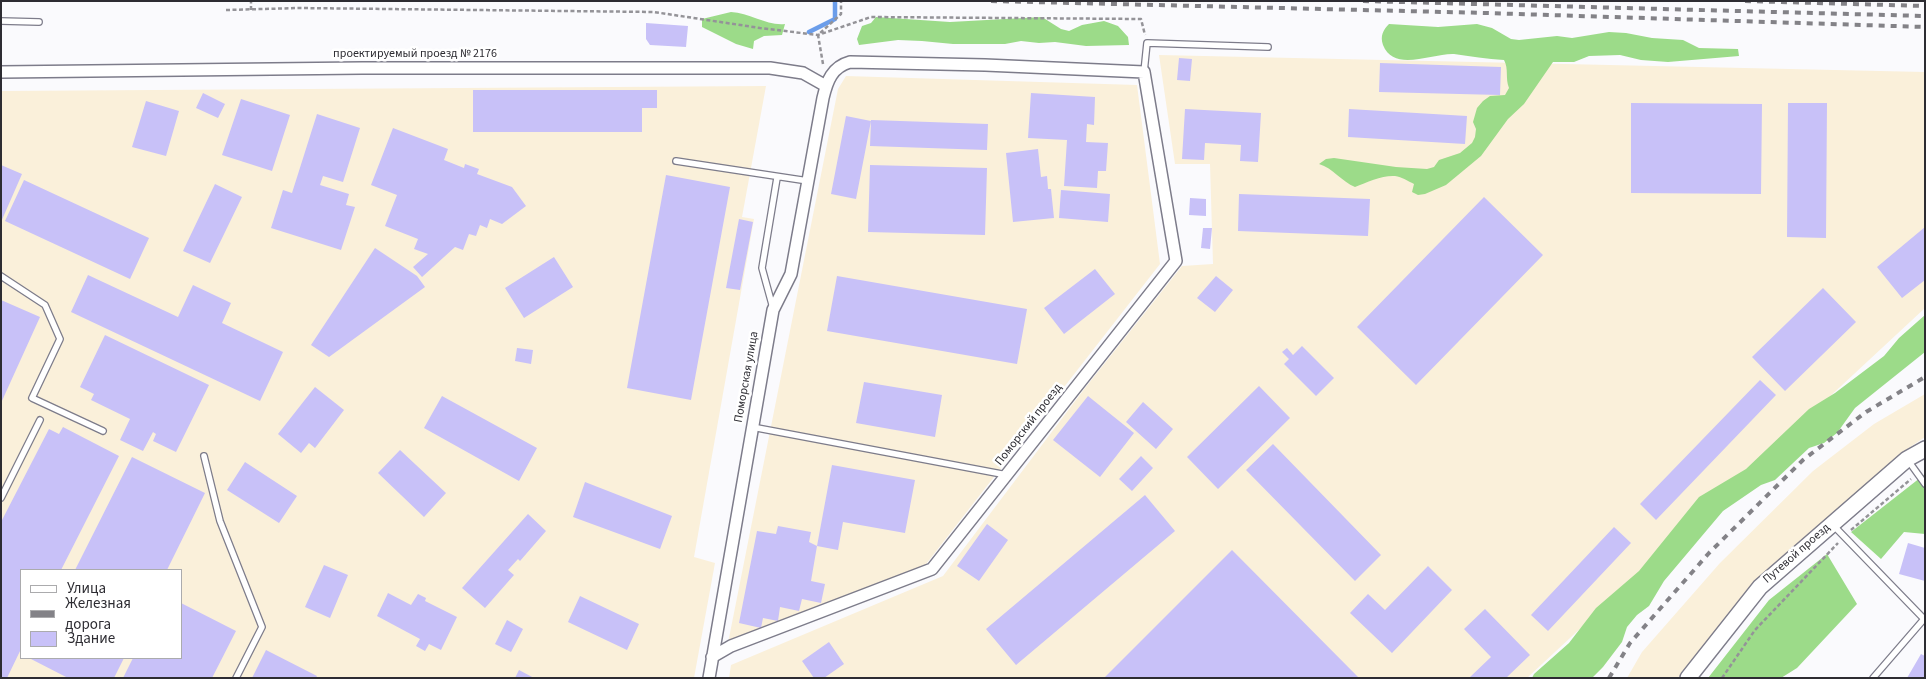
<!DOCTYPE html>
<meta charset="utf-8">
<style>
body{margin:0}
#map{position:relative;width:1926px;height:679px;overflow:hidden;background:#fafafd;font-family:"Source Sans 3",sans-serif}
canvas{display:block}
.frame{position:absolute;inset:0;border:2px solid #2d2c32;pointer-events:none}
.legend{position:absolute;left:20px;top:569px;width:162px;height:90px;box-sizing:border-box;background:#fff;border:1px solid #ababad;margin:0;padding:6px 9px;list-style:none;font-size:15px;color:#2d2c32}
.legend li{display:flex;align-items:center;gap:10px;height:25px}
.legend b{width:25px;border:1px solid #ababad}
</style>
<div id="map">
<canvas width="1926" height="679"></canvas>
<div class="frame"></div>
<ul class="legend">
<li><b style="height:6px;background:#fff"></b>Улица</li>
<li><b style="height:6px;background:#838287"></b>Железная дорога</li>
<li><b style="height:14px;background:#c8c1f8"></b>Здание</li>
</ul>
</div>
<script>
const c = document.querySelector('canvas').getContext('2d');
c.lineJoin = 'round';
function fillPath(path, color) { c.fillStyle = color; c.fill(path, 'evenodd'); }
function strokePath(path, color, width, dash) { c.strokeStyle = color; c.lineWidth = width; c.lineCap = dash ? 'butt' : 'round'; c.setLineDash(dash || []); c.stroke(path); }
function write(font, color, halo, rows, align = 'center') {
  c.font = font + ' "Source Sans 3",sans-serif'; c.lineWidth = 5; c.setLineDash([]); c.textBaseline = 'middle'; c.strokeStyle = halo; c.fillStyle = color; for (const [text, x, y, turn = 0] of rows) {
    c.save(); c.translate(x, y); c.rotate((+turn || 0) * Math.PI / 180); c.textAlign = isNaN(turn) ? turn : align; if (halo) c.strokeText(text, 0, 0); c.fillText(text, 0, 0); c.restore();
  }
}
fillPath(new Path2D(`
 M1159,55L1925,72V308L1527,678H729L731,665L943,576L1085,388L1182,266L1213,264L1210,164H1175Z
 M846,76L1137,85L1160,264L923,568L728,643L838,89Z
 M766,86L742,217L754,219L694,557L715,563L694,678H1V91ZM21,570H181V658H21Z
 M1925,394V437L1903,452L1754,581L1678,678H1627L1642,652L1720,563L1813,471L1874,424Z`), '#faf0da');
fillPath(new Path2D(`
 M731,12C750,13 767,26 785,24L782,35L764,36L754,41L753,49L736,44L702,27V19Z
 M876,17L950,22L1042,17L1061,29L1069,31L1082,25L1104,21L1118,26L1128,37L1129,45L1086,46L1055,42L1039,43L1021,41L1005,44H953L922,41L898,40L859,45L857,39L862,26L871,23Z
 M1389,24L1438,27L1477,24L1492,28L1511,39L1519,40L1557,36L1572,38L1609,32L1626,33L1652,38L1683,40L1699,48L1738,49L1739,56L1668,62L1641,60L1620,55L1589,56L1574,62H1553L1524,104L1508,119L1481,156L1446,185L1425,194L1418,195L1412,192L1414,184C1408,181 1402,177 1395,176C1383,175 1367,182 1355,187C1342,182 1333,168 1319,164L1326,159L1334,158L1396,167L1427,169L1434,167L1439,160L1460,153L1472,143L1475,137L1476,129L1473,122L1477,108L1483,101L1490,96L1505,95L1509,88C1505,78 1509,69 1504,60C1487,59 1470,56 1454,54C1432,53 1394,73 1383,45C1380,36 1383,30 1389,24Z
 M1925,315V352L1855,408L1837,433L1824,443L1809,448L1775,480L1761,485L1723,511L1664,581L1649,606L1637,615L1627,627L1622,642L1603,667L1592,678H1532L1534,674L1569,643L1596,608L1639,571L1699,497L1746,469L1809,409L1835,393L1884,356L1899,338Z
 M1925,474V534L1904,532L1881,559L1851,532Z
 M1827,554L1857,604L1797,668L1781,678H1708L1769,600Z`), '#9cdb89');
strokePath(new Path2D(`
 M809,32L835,19V1`), '#6b9dea', 4.5);
fillPath(new Path2D(`
 M646,23L688,26L686,47L650,45L646,39Z
 M1179,58L1192,59L1190,81L1177,80Z
 M1380,63L1501,67L1500,95L1379,92Z
 M473,90H657V108H642V132H473Z
 M203,93L225,104L218,118L196,108Z
 M1031,93L1095,97L1094,125L1087,124L1086,142L1108,143L1106,171H1098L1097,188L1064,186L1067,140L1028,138Z
 M241,99L290,115L272,171L222,155Z
 M146,101L179,111L166,156L132,147Z
 M1631,103L1762,104L1761,194L1631,193Z
 M1788,103H1827L1826,238L1787,237Z
 M1185,109L1261,113L1258,162L1240,161L1241,145L1205,143L1204,160L1182,159Z
 M1349,109L1467,116L1465,144L1348,137Z
 M317,114L360,128L343,182L323,176L320,185L349,194L346,205L355,207L341,250L271,228L283,190L292,193Z
 M846,116L871,121L856,199L831,194Z
 M871,120L988,124L987,150L870,146Z
 M393,128L448,149L444,160L464,168L465,164L479,169L477,174L512,187L526,206L502,224L490,219L487,228L480,225L476,236L469,234L463,250L455,247L422,277L413,267L428,254L414,249L418,239L385,226L397,195L371,185Z
 M1038,149L1041,177L1047,176L1048,189H1051L1054,218L1013,222L1006,153Z
 M1,165L22,174L1,222Z
 M870,165L987,168L985,235L868,232Z
 M666,175L730,187L691,400L627,388Z
 M24,180L149,238L130,279L5,221Z
 M215,184L242,197L210,263L183,251Z
 M1061,190L1110,194L1108,222L1059,218Z
 M1239,194L1370,199L1368,236L1238,231Z
 M1484,197L1543,255L1416,385L1357,327Z
 M1190,198L1206,199V216L1189,215Z
 M739,219L753,222L740,290L726,288Z
 M1925,227V280L1902,298L1877,267Z
 M1203,228H1212L1210,249L1201,248Z
 M375,248L417,276L425,287L329,357L311,345Z
 M554,257L573,287L524,318L505,288Z
 M1095,269L1115,294L1064,334L1044,308Z
 M88,275L178,317L193,285L231,303L222,323L283,352L260,401L71,312Z
 M837,276L1027,309L1017,364L827,331Z
 M1216,276L1233,290L1215,312L1197,298Z
 M1823,288L1856,322L1785,391L1752,357Z
 M1,300L40,317L1,403Z
 M105,335L209,385L176,452L153,441L156,434L153,432L143,451L120,440L130,419L91,400L94,394L80,387Z
 M1302,346L1334,378L1316,396L1284,364L1289,359L1282,352L1287,348L1293,355Z
 M517,348L533,350L531,364L515,361Z
 M1760,380L1776,395L1656,520L1640,504Z
 M864,382L942,395L935,437L856,423Z
 M1259,386L1290,418L1218,489L1187,457Z
 M315,387L344,410L315,448L309,443L301,453L278,434Z
 M442,396L537,448L519,481L424,428Z
 M1088,396L1134,433L1100,477L1053,440Z
 M1143,402L1173,429L1156,449L1126,422Z
 M63,427L119,456L61,570H21V649L7,678H1V522L49,429L59,434Z
 M1273,444L1381,555L1355,581L1246,470Z
 M400,450L446,493L424,517L378,473Z
 M1141,456L1153,468L1132,491L1119,479Z
 M132,457L205,493L167,570H75Z
 M245,462L297,496L279,523L227,490Z
 M832,465L915,480L905,533L843,522L838,550L817,546L811,581L825,584L821,603L802,599L799,611L780,607L778,621L763,618L761,628L739,623L757,531L776,534L778,526L811,532L809,542L817,546Z
 M585,482L672,516L660,549L573,517Z
 M1145,495L1175,531L1016,665L986,629Z
 M528,514L546,531L520,561L518,559L508,570L514,575L485,608L462,588Z
 M987,524L1008,540L979,581L957,566Z
 M1614,527L1631,543L1548,631L1531,615Z
 M1908,543L1925,548V581L1899,574Z
 M1232,550L1359,678H1104Z
 M324,565L348,575L330,618L305,607Z
 M1428,566L1452,590L1392,653L1350,613L1368,594L1385,610Z
 M388,593L411,605L418,594L426,598L425,601L457,617L441,650L429,644L425,651L416,646L420,639L377,616Z
 M580,596L639,624L627,650L568,622Z
 M181,603L236,631L212,678H123L133,658H181Z
 M1485,609L1530,655L1506,678H1469L1491,657L1464,629Z
 M507,620L523,629L511,652L495,644Z
 M829,642L844,664L824,678H814L802,661Z
 M266,650L317,676L316,678H252Z
 M1921,654L1925,656V678H1907Z
 M32,658H124L114,678H68L31,659Z
 M519,670L534,678H515Z`), '#c8c1f8');
const service = new Path2D(`
 M1,21L39,22
 M1144,72L1147,43L1268,47
 M676,161L808,181
 M1,276L45,305L60,339L32,398L103,431
 M773,308L762,268L777,178
 M752,427L1007,475
 M204,456L220,521L262,627L236,678
 M1907,459L1925,484
 M1,498L40,420
 M1832,524L1925,620
 M1873,678L1924,619`);
const minor = new Path2D(`
 M1,72L362,68H770L803,73L826,86
 M709,678L773,310L791,274L823,98C827,81 832,67 850,62L985,65L1144,72L1176,261L932,569L731,646L712,657`);
const tertiary = new Path2D(`
 M1688,678L1760,587L1907,459L1925,449`);
strokePath(service, '#7d7c8a', 8);
strokePath(minor, '#7d7c8a', 14);
strokePath(tertiary, '#7d7c8a', 18);
strokePath(new Path2D(`
 M226,10L298,8L654,12L760,28L818,35L871,17L1141,19L1145,35
 M251,10V1
 M823,64L818,35L841,14V1
 M1851,530L1911,479
 M1722,678L1755,630L1838,543`), '#949398', 2.5, [4, 2.5]);
strokePath(service, '#fff', 5.5);
strokePath(minor, '#fff', 11);
strokePath(tertiary, '#fff', 15);
strokePath(new Path2D(`
 M991,1L1487,13L1925,27
 M1363,1L1925,16
 M1745,1L1925,6
 M1609,678L1630,643L1709,553L1803,460L1866,412L1925,377`), '#838287', 4, [6, 6]);
write('12px', '#2d2c32', '#fff', [
 ["проектируемый проезд № 2176",415,54],
 ["Поморская улица",747,377,-80],
 ["Поморский проезд",1029,425,-52],
 ["Путевой проезд",1797,554,-41]
]);
</script>
